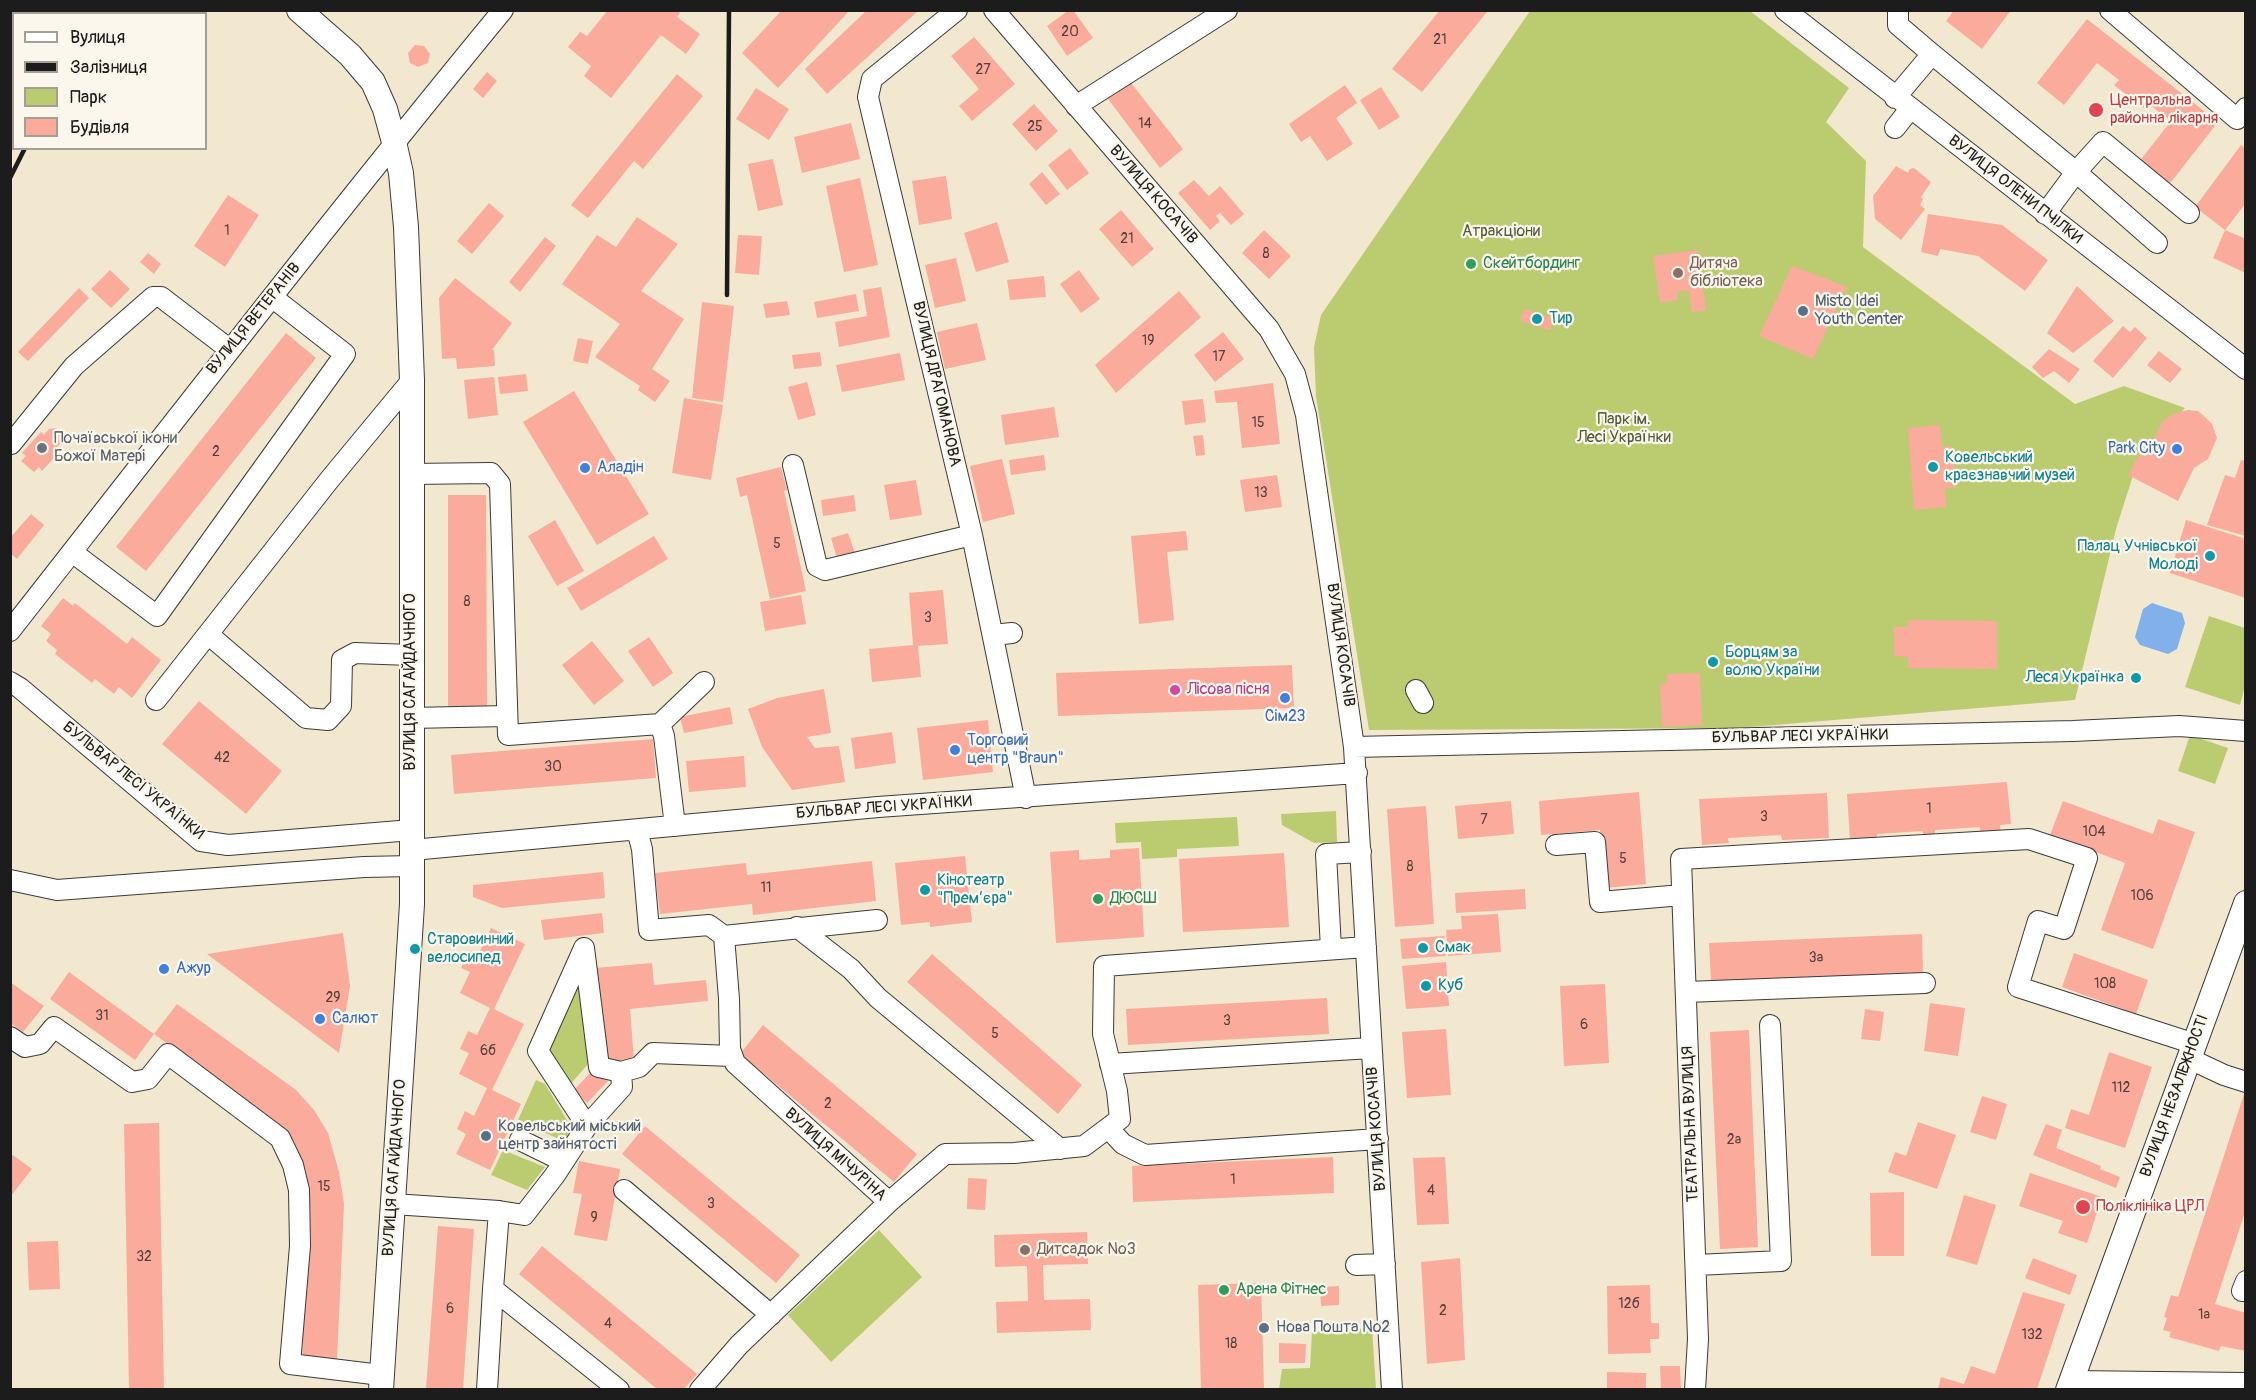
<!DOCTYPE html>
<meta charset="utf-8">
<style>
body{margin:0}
#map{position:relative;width:2256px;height:1400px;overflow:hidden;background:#f2e8d0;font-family:Pangolin,sans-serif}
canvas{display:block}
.frame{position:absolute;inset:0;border:12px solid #1c1c1c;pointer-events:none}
.legend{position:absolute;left:12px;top:12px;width:195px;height:138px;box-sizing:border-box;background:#fbf7ec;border:2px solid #a29f99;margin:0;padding:8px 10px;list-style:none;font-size:18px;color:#1c1c1c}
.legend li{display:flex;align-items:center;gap:12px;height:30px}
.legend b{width:30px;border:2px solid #a29f99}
</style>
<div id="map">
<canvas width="2256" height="1400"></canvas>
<div class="frame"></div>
<ul class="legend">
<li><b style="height:8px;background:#fff"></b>Вулиця</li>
<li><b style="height:8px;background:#1c1c1c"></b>Залізниця</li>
<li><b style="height:16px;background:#bacc6f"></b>Парк</li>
<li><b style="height:16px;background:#faab9c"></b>Будівля</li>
</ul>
</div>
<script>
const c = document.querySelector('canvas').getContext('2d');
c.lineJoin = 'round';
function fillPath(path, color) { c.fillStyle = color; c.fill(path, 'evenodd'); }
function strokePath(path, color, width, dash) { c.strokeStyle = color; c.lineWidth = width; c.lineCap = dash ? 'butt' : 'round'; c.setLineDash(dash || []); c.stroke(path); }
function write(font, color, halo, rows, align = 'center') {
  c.font = font + ' Pangolin,sans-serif'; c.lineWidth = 4.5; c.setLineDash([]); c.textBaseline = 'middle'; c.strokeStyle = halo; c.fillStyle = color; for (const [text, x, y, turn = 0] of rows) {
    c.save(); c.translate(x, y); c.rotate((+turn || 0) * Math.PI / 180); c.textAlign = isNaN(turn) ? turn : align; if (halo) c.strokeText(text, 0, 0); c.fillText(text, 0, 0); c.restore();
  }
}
fillPath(new Path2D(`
 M1530,11H1750L1849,88L1826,122L1866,161L1863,247L2075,404L2124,386L2185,408L2137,463L2116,529L2075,700L1738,728L1369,730L1316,396L1314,347L1321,315Z
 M2209,616L2245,628V686L2240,705L2185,687Z
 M2190,735L2228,748L2215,784L2178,771Z
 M1336,811L1337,842L1314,843L1282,825L1281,814Z
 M1237,817L1239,846L1177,849V857L1142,859L1141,842L1116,843L1115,823Z
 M578,978L589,1063L567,1088L546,1054Z
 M536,1080L545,1084L573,1130L565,1142L518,1120Z
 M503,1150L545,1167L527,1190L491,1175Z
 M879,1230L922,1277L831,1362L788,1315Z
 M1372,1328L1376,1389H1279L1282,1369L1310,1368L1312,1332Z`), '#bacc6f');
fillPath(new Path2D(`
 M2152,603L2182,613L2185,623L2177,649L2168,654L2140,645L2135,637L2143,609Z`), '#81b0eb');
fillPath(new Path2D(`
 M608,10H677L680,13L677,17L700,34L686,54L661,35L611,98L584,76L591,66L568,47L580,32L587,36Z
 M782,10H850L778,88L742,53Z
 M867,10H919L827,94L805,69Z
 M1069,10H1073L1093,38L1067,56L1047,26Z
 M1440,10L1487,12L1422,92L1392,69Z
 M1954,10H2011L1982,49L1946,21Z
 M2087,19L2218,122L2168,186L2139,162L2171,121L2150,105L2146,110L2114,85L2119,80L2097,63L2064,105L2037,83Z
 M974,37L1015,84L972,121L959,106L979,89L951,56Z
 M415,45L424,46L430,54L428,63L418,67L410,63L408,53Z
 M487,72L497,81L483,98L473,89Z
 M677,74L703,96L643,169L634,161L588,218L571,205Z
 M1131,83L1183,149L1160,168L1108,99Z
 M1345,85L1357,103L1336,118L1353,144L1327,161L1310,136L1301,142L1289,124Z
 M1381,87L1400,117L1379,130L1360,100Z
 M756,88L789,109L769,140L736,119Z
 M1034,104L1058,131L1036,151L1012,124Z
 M851,123L860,159L802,173L794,137Z
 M2241,145L2246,148V203L2225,230L2246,239V273L2213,258L2225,230L2195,207Z
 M1070,148L1089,173L1067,190L1048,165Z
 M773,159L783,205L758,211L748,164Z
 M1896,166L1908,173L1910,169L1914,168L1931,182L1921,197L1923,199L1920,205L1925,209L1901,240L1875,219L1873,196Z
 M1042,172L1060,194L1046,205L1029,184Z
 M946,176L952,219L919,225L912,181Z
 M860,178L878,265L844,272L826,186Z
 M1194,180L1209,196L1220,186L1244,214L1231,225L1220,213L1216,216L1220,221L1210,230L1178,193Z
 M228,195L259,215L225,267L194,246Z
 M489,203L504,216L472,254L457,241Z
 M1121,210L1154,249L1132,267L1099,229Z
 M1928,214L2002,225L2048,260L2025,291L1978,256L1940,249L1938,256L1921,252Z
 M637,217L678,244L641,291L684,319L652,369L670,381L655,402L638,390L640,386L595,357L620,324L562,284L597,235L616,247Z
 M997,222L1009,262L976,272L964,233Z
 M1264,230L1291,256L1269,279L1242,253Z
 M738,235L762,236L759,275L735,273Z
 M545,237L556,246L520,292L509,282Z
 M1698,250L1706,310L1692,312L1689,290L1677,292L1678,300L1660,303L1653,256Z
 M148,253L161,264L154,274L140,262Z
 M956,258L966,301L935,308L925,265Z
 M1792,266L1847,287L1813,359L1759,336Z
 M110,270L130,289L111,308L91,289Z
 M1079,270L1100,299L1081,313L1060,284Z
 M1044,276L1046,297L1010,300L1007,280Z
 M455,278L512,323L492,350H494L495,366L457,369L456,358L442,359L439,298Z
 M2077,286L2114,321L2073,353L2047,333Z
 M881,287L890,337L839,347L835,322L867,316L863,290Z
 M79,288L89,298L28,361L18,352Z
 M1179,291L1201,317L1116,393L1095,365Z
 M856,294L859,311L817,318L814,302Z
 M787,301L790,315L766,318L763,304Z
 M702,302L734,306L723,402L692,398Z
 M1524,309L1553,318L1550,330L1520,321Z
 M977,323L986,360L945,369L937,332Z
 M2123,326L2130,332L2135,327L2147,338L2113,378L2093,361Z
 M1223,332L1244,359L1215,382L1194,355Z
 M286,333L316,358L146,571L116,547Z
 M578,338L593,341L588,364L573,361Z
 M2049,349L2080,369L2069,383L2054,371L2043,378L2032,367Z
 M2159,351L2182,369L2170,383L2147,365Z
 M820,352L822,366L794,369L792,355Z
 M900,353L905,380L842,392L836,365Z
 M526,374L528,391L500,394L498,377Z
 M494,377L498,415L468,419L464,380Z
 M807,382L816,415L798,420L788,387Z
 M1273,383L1280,444L1242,448L1237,402L1216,403L1214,391Z
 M574,391L649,514L597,545L523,422Z
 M684,398L723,405L711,480L672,473Z
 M1203,399L1206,422L1185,425L1182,401Z
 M1054,407L1059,437L1005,445L1001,415Z
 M2188,410L2198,411L2204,416L2212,424L2217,438L2208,459L2194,468L2178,501L2128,475L2148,438L2154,439L2163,421L2175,413Z
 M1940,425L1942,447L1952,446L1956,487L1945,488L1946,507L1914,510L1908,428Z
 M55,428L60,430L63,435V441L57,447L61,450L42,471L39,467L34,472L21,461L26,456L22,453L41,432L44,435L49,429Z
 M1203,435L1205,455L1196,456L1193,436Z
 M1044,455L1046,470L1011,475L1009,460Z
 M1002,459L1015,514L983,522L970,466Z
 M2241,460L2246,461V536L2207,525L2225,475L2235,478Z
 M781,467L787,490L784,491L806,591L770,599L747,495L740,497L736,478Z
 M1277,475L1282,507L1245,512L1240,480Z
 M916,480L922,515L890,520L884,485Z
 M448,495H486L487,708H448Z
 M854,495L856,511L823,516L821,500Z
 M31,514L44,525L17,559L10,553V538Z
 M555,520L584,571L557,586L528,536Z
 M2186,520L2246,539V598L2170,573Z
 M1186,531L1188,550L1167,552L1174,620L1139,624L1131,536Z
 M848,533L855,553L837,558L831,538Z
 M654,536L668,559L581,611L567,588Z
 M943,590L948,644L918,646L921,677L872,682L869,649L913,645L909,593Z
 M801,595L806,624L765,631L760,602Z
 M63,598L73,606L75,603L127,644L132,637L161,660L132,698L119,687L114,694L95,679L92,683L55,654L57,650L46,641L51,634L41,626Z
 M1908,620L1997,621V669L1908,668V657L1894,656V627H1908Z
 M649,637L673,673L653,687L628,651Z
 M592,641L624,681L594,705L562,665Z
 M1292,665L1294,708L1058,716L1056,673Z
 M1700,673L1702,725L1662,727L1660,684L1667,683V674Z
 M824,689L831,733L807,737L815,748L839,746L845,782L792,790L762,747L748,709L777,698Z
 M199,701L282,771L246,814L162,744Z
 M730,707L733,724L684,733L680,717Z
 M988,720L993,772L923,780L917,728Z
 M892,732L896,763L855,769L851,738Z
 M653,739L656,778L454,794L451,755Z
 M744,756L746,787L689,792L686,761Z
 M2007,782L2011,824L2000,825L2001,833L1980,835V827L1935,830V835L1923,836V831L1877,834V838L1850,840L1847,794Z
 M1639,792L1646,884L1605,888L1600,830L1541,835L1539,801Z
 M1827,793L1829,838L1782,840L1781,835L1728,838L1729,843L1702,845L1699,799Z
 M1511,801L1514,834L1458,839L1455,806Z
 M2063,801L2153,834L2158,819L2195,832L2153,949L2101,930L2125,863L2050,835Z
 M1426,806L1434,924L1395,927L1387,809Z
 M1139,848L1144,937L1056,943L1050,852L1079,850V860L1110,858V850Z
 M1284,853L1289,927L1183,932L1179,859Z
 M965,856L972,922L930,927V922L901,925L895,863Z
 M872,861L876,901L753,915L752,904L660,914L655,873L746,863L747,875Z
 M603,872L605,898L502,908L473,897V885Z
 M1525,889L1526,909L1456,913L1455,893Z
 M602,913L604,933L544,940L541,920Z
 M1498,914L1501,952L1448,956L1446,930L1462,929L1461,916Z
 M491,928L525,944L494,1009L524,1024L492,1090L521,1104L490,1170L456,1154L466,1134L457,1129L465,1111L474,1116L487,1088L459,1074L469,1053L460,1049L468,1031L477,1035L490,1008L460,993L470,972L461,968L469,950L478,955Z
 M343,933L350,986L339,1053L207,954Z
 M1922,934L1923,973L1711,981L1709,943Z
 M1444,936L1446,956L1402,959L1400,939Z
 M2074,953L2148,980L2136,1014L2062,987Z
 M932,954L1082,1085L1058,1114L907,982Z
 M1446,962L1449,1006L1406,1009L1402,966Z
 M652,963L654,985L706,980L708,1001L630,1009L634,1061L604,1064L595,968Z
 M69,972L154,1034L177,1004L296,1090L314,1110L328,1133L339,1172L344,1204L337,1360L302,1361L308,1202L303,1168L294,1142L275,1121L154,1034L135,1060L50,999Z
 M10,982L44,1006L23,1032L10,1023Z
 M1605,984L1609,1063L1564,1066L1560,986Z
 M1327,998L1329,1034L1128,1045L1126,1009Z
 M1930,1003L1965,1008L1958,1056L1924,1051Z
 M1865,1009L1884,1012L1880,1041L1861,1039Z
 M763,1025L917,1154L894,1182L740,1054Z
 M1446,1029L1451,1095L1407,1098L1402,1032Z
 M1749,1030L1758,1247L1720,1249L1710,1032Z
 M2109,1052L2152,1067L2125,1148L2065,1128L2071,1109L2089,1115Z
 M595,1068L608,1081L587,1103L574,1090Z
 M2244,1094L2246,1095V1209L2215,1304L2246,1313V1351L2221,1346L2219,1351L2169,1337L2171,1332L2163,1330L2167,1318L2164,1317L2171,1295L2178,1297Z
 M1982,1096L2007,1104L1996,1140L1970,1132Z
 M1918,1122L1956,1135L1937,1189L1888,1172L1895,1152L1906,1156Z
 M159,1123L164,1389H129L124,1124Z
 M2046,1124L2062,1130L2056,1148L2101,1166L2100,1169L2120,1177L2116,1188L2033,1155Z
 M645,1126L800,1255L776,1283L622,1154Z
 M13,1155L32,1169L10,1197V1158Z
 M1333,1157L1334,1193L1133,1202L1132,1166Z
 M1445,1157L1449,1224L1417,1225L1413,1158Z
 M579,1161L620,1169L607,1241L574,1235L582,1194L573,1193Z
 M2030,1173L2102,1197L2087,1243L2058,1233L2063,1221L2019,1206Z
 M968,1178L987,1179L985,1210L967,1209Z
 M1904,1192V1256H1871L1870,1193Z
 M1964,1195L1996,1205L1977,1265L1946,1256Z
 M438,1226L474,1229L463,1389H426Z
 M1087,1232L1088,1264L1043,1265L1044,1300L1090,1299L1091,1330L997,1333L996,1302L1028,1301L1027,1266L995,1267L994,1235Z
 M58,1241L60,1289L29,1290L27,1242Z
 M542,1246L697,1374L684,1389H657L519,1274Z
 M1460,1258L1465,1360L1427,1364L1421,1262Z
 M2033,1258L2077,1275L2070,1295L2025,1278Z
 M1261,1283L1264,1389H1201L1198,1285Z
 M1650,1285L1651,1323H1659V1339H1650L1651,1353L1608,1354L1607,1286Z
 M1339,1286V1305L1321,1306L1320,1287Z
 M2023,1292L2065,1304L2037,1389H1938L1941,1377L1964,1384L1971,1366L1995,1374Z
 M1279,1343L1306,1344L1305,1363H1279Z
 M1660,1366H1680L1681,1389H1661Z
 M1607,1372L1646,1373V1389H1607Z`), '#faab9c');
const minor = new Path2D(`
 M957,10L872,79L868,97L972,535L1026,798
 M994,10L1269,329L1295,374L1306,415L1354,747L1392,1390
 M1785,10L2246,369
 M2110,10L2237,119L2246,108
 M10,17L14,10
 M1932,54L2076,172L2103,142L2189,213
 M1895,98L1932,54L1898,25V10
 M1076,106L1227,10
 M1895,128L1910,109
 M2045,214L2076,172L2157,243
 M11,444L74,366L153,297H161L229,349
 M793,465L817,566L825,570L972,535
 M410,474L491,473L500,484L508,735L660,724L664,736L675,826
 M72,552L157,616L345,354L272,297
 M10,631C173,423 335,214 503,10
 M208,634L306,718L328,720L341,706L342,660L355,653L411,655
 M993,635L1012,633
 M10,682L20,688L201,841L228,845L412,830
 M1416,690L1423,703
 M156,700L330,479L412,380
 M410,718L507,716
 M660,724L704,682
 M1354,747L2073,731L2179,726L2246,731
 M637,830L642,849L649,930L709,925L724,936L877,920
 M1556,845L1595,842L1600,902L1682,895
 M412,850L878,807L1357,773
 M10,880L57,890L364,867L412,866
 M797,927L851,969L878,998L1060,1149
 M724,936L729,999L730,1049L735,1063L889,1202
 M584,948L538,1051L587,1126
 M584,948L599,1067L621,1072
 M1331,949L1326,854L1361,852
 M1686,992L1925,983
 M10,1037L25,1047L40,1044L54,1027L132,1082L148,1079L168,1054L280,1138L293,1165L299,1190L300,1246L290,1364L381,1375
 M2190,1059L2224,1075L2246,1082
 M1110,1064L1371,1048
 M1108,1128L1123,1144L1145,1155L1378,1139
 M520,1140L563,1161
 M624,1190L771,1315
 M393,1204L499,1211L524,1215L555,1175L587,1126L622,1087L621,1072L639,1067L653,1053L732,1056
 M499,1211L493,1289L619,1390
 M1356,1265L1385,1264
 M1696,1265L1781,1261L1770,1025
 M2246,1281L2242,1291H2246
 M2071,1381L2246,1383
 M487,1390L493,1289
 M700,1390L739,1345L889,1202L945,1154L1014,1153L1084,1146L1120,1119L1117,1091L1103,1034L1104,966L1366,947
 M1695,1390L1698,1339L1681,859L2029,839L2087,858L2064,929L2038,921L2018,987L2195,1044`);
const major = new Path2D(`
 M299,10L350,55L373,82L385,109L394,142L401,173L406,227L412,380V904L381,1390
 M2068,1390L2246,903`);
strokePath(minor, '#3c3b37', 22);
strokePath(major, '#3c3b37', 26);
strokePath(minor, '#fff', 20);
strokePath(major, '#fff', 24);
strokePath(new Path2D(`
 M68,14L70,10
 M86,14L88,10
 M10,132L14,126
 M10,178L25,148
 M727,295L729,10`), '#1c1c1c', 4.5);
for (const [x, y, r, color] of [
 [2096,110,8,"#e0444e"],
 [1471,264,6,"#2e9e5b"],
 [1678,273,6,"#8d6e63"],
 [1803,311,6,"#5c6f8a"],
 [1537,319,6,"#0f9aa8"],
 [42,448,6,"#6b7280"],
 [2177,449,6,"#3f7fe0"],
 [1933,467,6,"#0f9aa8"],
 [585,468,6,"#3f7fe0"],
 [2210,556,6,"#0f9aa8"],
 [1713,662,6,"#0f9aa8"],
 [2136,678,6,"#0f9aa8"],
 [1175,690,6,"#d1479c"],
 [1285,698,6,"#3f7fe0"],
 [955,750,6,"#3f7fe0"],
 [925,890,6,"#0f9aa8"],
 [1098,899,6,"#2e9e5b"],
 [1423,948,6,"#0f9aa8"],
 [415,949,6,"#0f9aa8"],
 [164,969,6,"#3f7fe0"],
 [1426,986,6,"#0f9aa8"],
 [320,1019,6,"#3f7fe0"],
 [486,1136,6,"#5c6f8a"],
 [2083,1207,8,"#e0444e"],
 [1025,1250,6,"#8d6e63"],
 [1224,1290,6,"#2e9e5b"],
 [1264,1328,6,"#5c6f8a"]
]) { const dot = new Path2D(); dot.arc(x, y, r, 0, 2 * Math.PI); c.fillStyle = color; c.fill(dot); strokePath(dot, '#fbf7ec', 2); }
write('14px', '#54403c', null, [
 ["20",1070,32],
 ["21",1440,40],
 ["27",983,70],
 ["14",1145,124],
 ["25",1035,127],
 ["1",227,231],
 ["21",1127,239],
 ["8",1266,254],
 ["19",1148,341],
 ["17",1219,357],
 ["15",1258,423],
 ["2",216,452],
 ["13",1261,493],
 ["5",777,544],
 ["8",467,602],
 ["3",928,618],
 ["42",222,758],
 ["30",553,767],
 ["1",1929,809],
 ["3",1764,817],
 ["7",1484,820],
 ["104",2094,832],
 ["5",1623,859],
 ["8",1410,867],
 ["11",766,888],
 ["106",2142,896],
 ["3а",1816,958],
 ["108",2105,984],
 ["29",333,998],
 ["31",102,1016],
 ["3",1227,1021],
 ["6",1584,1025],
 ["5",995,1034],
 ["6б",488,1051],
 ["112",2121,1088],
 ["2",828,1104],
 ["2а",1734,1140],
 ["1",1233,1180],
 ["15",324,1187],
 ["4",1431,1191],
 ["3",711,1204],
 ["9",594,1218],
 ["32",144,1257],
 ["12б",1629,1304],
 ["6",450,1309],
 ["2",1443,1311],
 ["1а",2204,1315],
 ["4",608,1324],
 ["132",2032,1335],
 ["18",1231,1344]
]);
write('16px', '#be3a42', '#fbf7ec', [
 ["Центральна",2110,101],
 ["районна лікарня",2110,119],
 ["Поліклініка ЦРЛ",2096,1207]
], 'left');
write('16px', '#1c1c1c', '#fbf7ec', [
 ["ВУЛИЦЯ ОЛЕНИ ПЧІЛКИ",2015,190,38],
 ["ВУЛИЦЯ КОСАЧІВ",1153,195,49],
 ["ВУЛИЦЯ ВЕТЕРАНІВ",254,319,-51],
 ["ВУЛИЦЯ ДРАГОМАНОВА",936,384,77],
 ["ВУЛИЦЯ КОСАЧІВ",1340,645,82],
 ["ВУЛИЦЯ САГАЙДАЧНОГО",411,682,-90],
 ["БУЛЬВАР ЛЕСІ УКРАЇНКИ",1800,737,-1],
 ["БУЛЬВАР ЛЕСІ УКРАЇНКИ",133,781,39],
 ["БУЛЬВАР ЛЕСІ УКРАЇНКИ",884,808,-4],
 ["ВУЛИЦЯ НЕЗАЛЕЖНОСТІ",2175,1096,-70],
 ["ТЕАТРАЛЬНА ВУЛИЦЯ",1691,1124,-92],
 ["ВУЛИЦЯ КОСАЧІВ",1377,1129,-94],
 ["ВУЛИЦЯ МІЧУРІНА",835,1155,42],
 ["ВУЛИЦЯ САГАЙДАЧНОГО",395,1168,-86]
]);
write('16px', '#535a39', '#fbf7ec', [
 ["Атракціони",1501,232],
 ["Парк ім.",1624,420],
 ["Лесі Українки",1624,438]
]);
write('16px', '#27864d', '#fbf7ec', [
 ["Скейтбординг",1483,264],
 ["ДЮСШ",1110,899],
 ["Арена Фітнес",1236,1290]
], 'left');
write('16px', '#785e54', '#fbf7ec', [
 ["Дитяча",1690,264],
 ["бібліотека",1690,282],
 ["Дитсадок №3",1037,1250]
], 'left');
write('16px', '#4e5e75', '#fbf7ec', [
 ["Misto Idei",1815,302],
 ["Youth Center",1815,320],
 ["Ковельський міський",498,1127],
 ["центр зайнятості",498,1145],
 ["Нова Пошта №2",1276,1328]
], 'left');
write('16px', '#0d838f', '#fbf7ec', [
 ["Тир",1549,319],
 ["Ковельський",1945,458],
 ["краєзнавчий музей",1945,476],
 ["Палац Учнівської",2198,547,"right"],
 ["Молоді",2198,565,"right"],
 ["Борцям за",1725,653],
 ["волю України",1725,671],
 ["Леся Українка",2124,678,"right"],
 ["Кінотеатр",937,881],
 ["\"Прем’єра\"",937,899],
 ["Старовинний",427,940],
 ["велосипед",427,958],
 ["Смак",1435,948],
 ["Куб",1438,986]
], 'left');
write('16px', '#5b616d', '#fbf7ec', [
 ["Почаївської ікони",54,439],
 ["Божої Матері",54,457]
], 'left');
write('16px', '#366cbe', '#fbf7ec', [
 ["Park City",2165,449,"right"],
 ["Аладін",597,468],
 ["Сім23",1285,717,"center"],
 ["Торговий",967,741],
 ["центр \"Braun\"",967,759],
 ["Ажур",176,969],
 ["Салют",332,1019]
], 'left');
write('16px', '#b23c85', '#fbf7ec', [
 ["Лісова пісня",1187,690]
], 'left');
</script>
